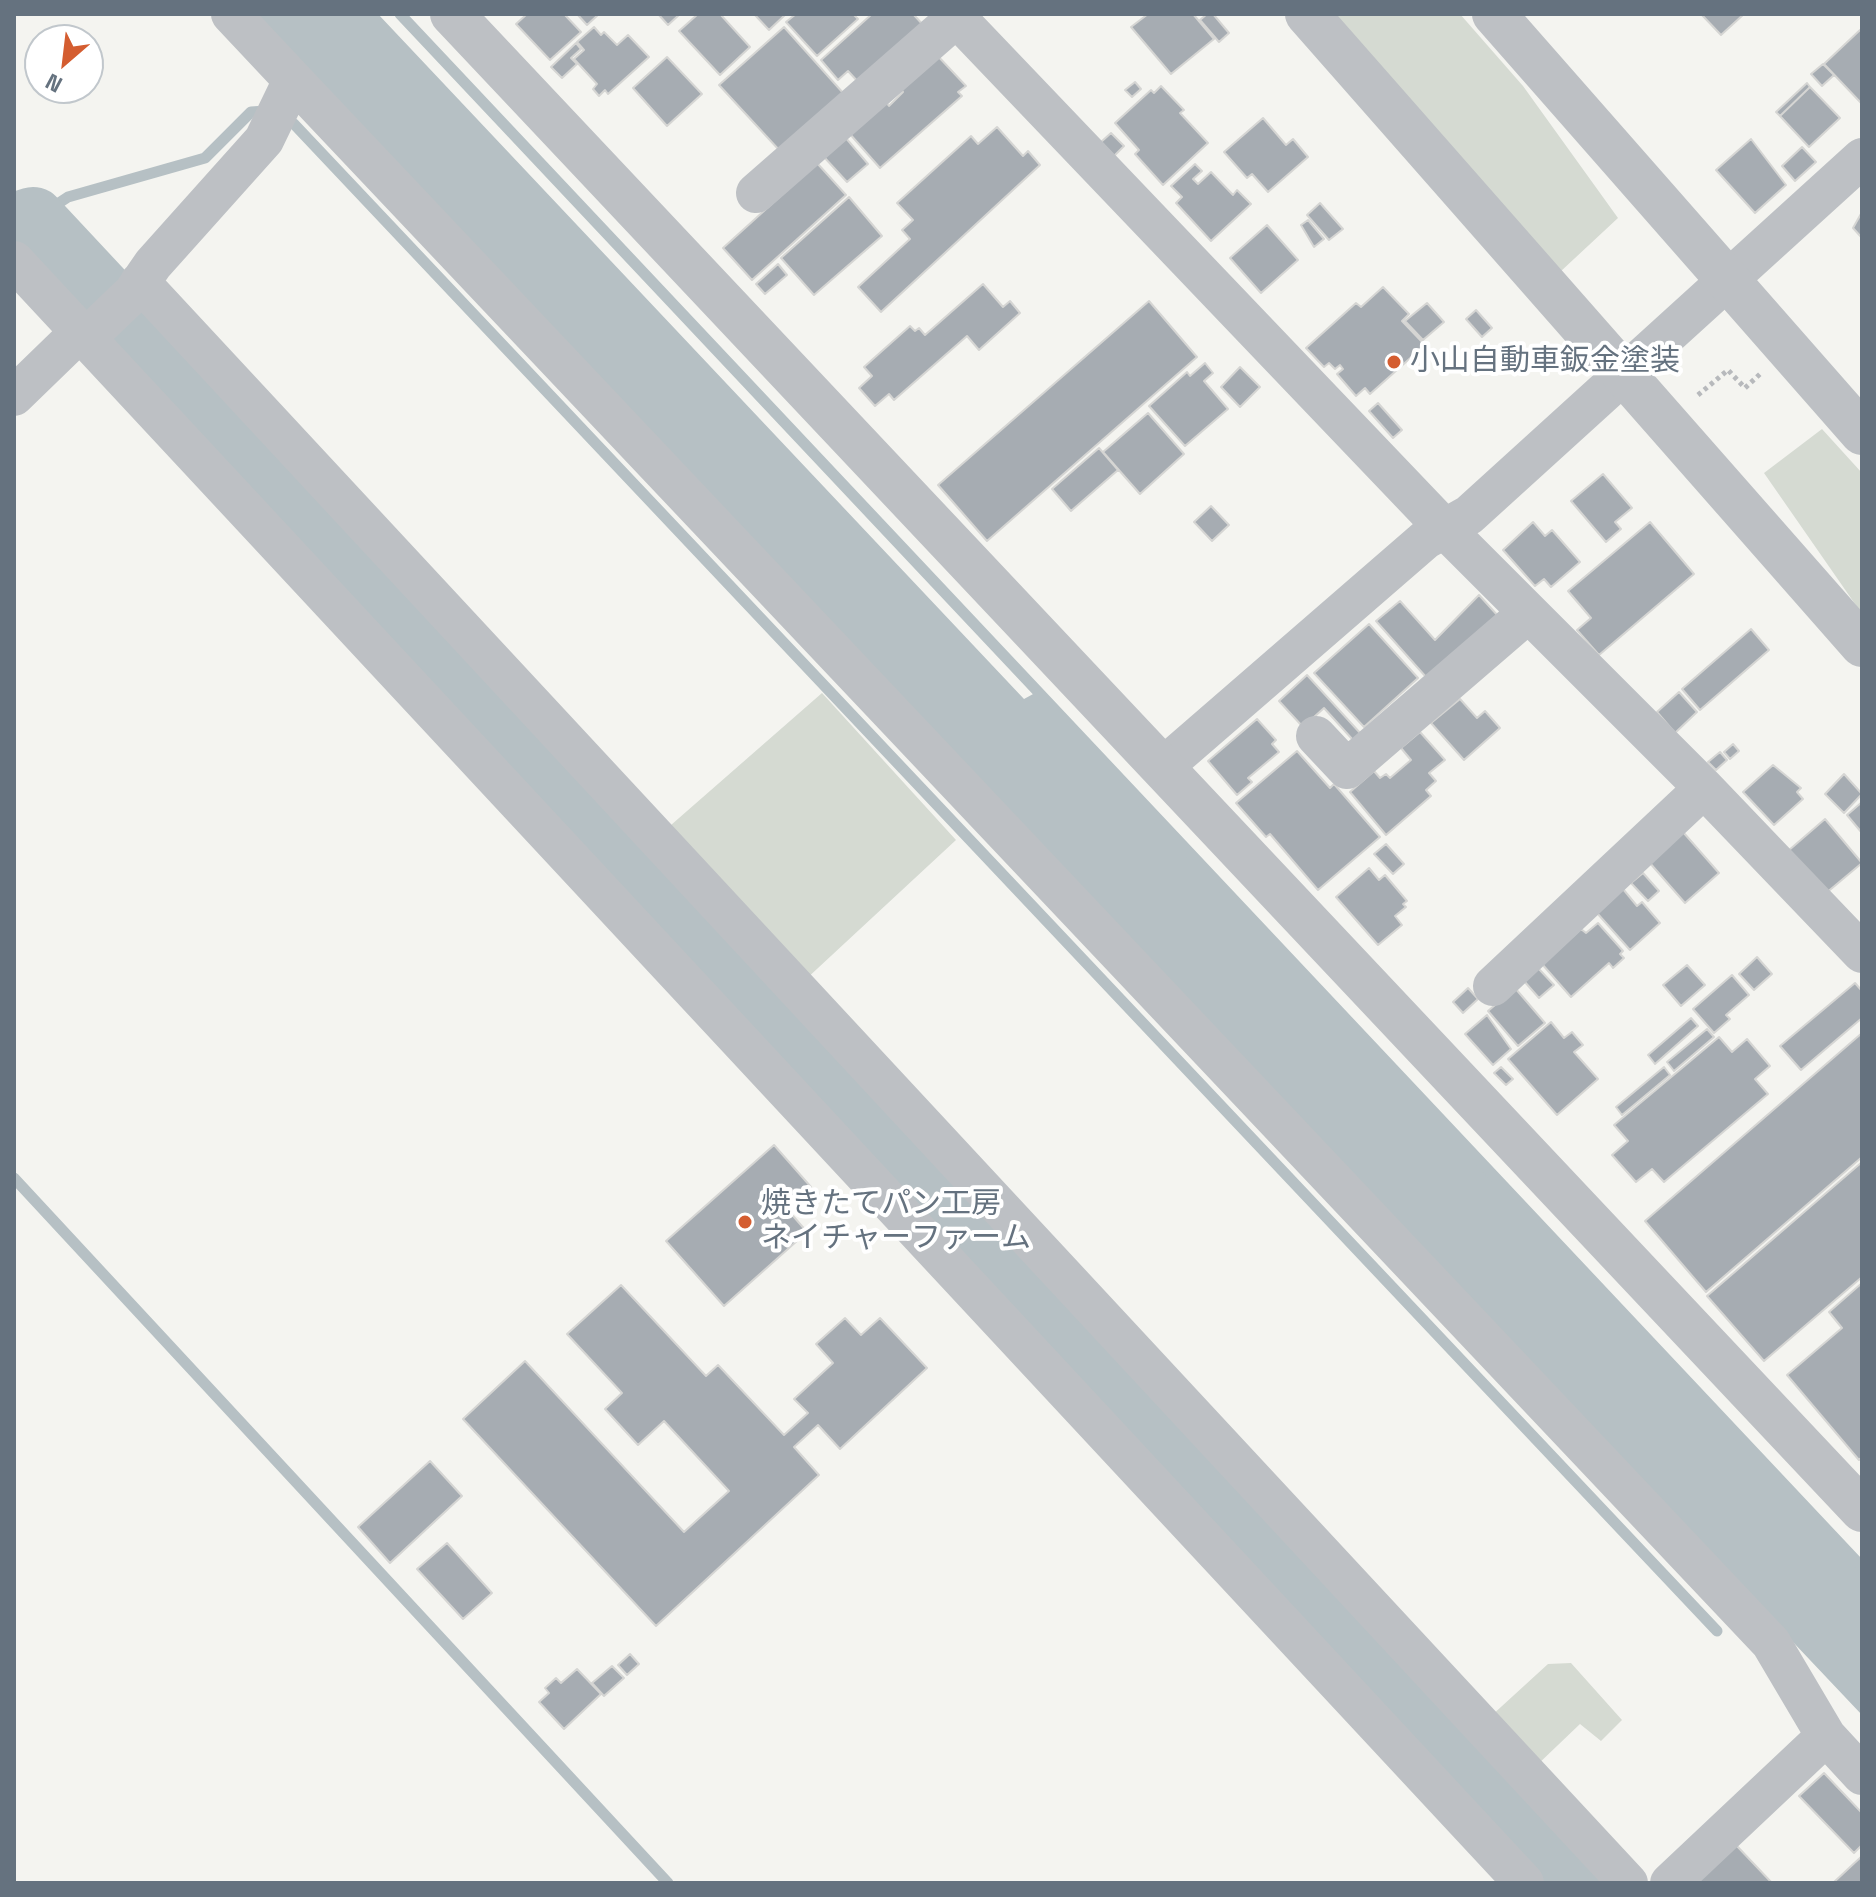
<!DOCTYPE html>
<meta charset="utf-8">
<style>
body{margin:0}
#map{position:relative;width:1876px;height:1897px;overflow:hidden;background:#f4f4f0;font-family:"Space Grotesk",sans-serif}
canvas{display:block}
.frame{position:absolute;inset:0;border:16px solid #65727f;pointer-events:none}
.north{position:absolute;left:24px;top:24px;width:80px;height:80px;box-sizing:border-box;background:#fff;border:2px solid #c1c7cc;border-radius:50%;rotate:208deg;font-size:22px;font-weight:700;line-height:32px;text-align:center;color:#65727f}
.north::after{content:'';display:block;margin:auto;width:28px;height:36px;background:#d45d30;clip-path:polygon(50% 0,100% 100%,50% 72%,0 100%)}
</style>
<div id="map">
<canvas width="1876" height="1897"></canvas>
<div class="frame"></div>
<div class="north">N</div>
</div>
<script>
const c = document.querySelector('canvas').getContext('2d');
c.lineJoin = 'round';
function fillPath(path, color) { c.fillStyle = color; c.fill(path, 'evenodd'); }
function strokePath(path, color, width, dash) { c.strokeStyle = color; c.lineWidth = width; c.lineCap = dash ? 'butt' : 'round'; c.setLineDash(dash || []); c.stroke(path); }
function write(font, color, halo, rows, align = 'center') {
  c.font = font + ' "Space Grotesk","Noto Sans JP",sans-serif'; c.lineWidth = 8; c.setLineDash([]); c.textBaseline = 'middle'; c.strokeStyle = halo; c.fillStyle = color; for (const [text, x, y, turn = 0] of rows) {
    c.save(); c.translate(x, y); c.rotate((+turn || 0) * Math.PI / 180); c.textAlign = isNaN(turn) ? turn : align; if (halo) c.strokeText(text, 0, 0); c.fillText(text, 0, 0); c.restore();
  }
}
fillPath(new Path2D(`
 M1334,14H1460L1523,86L1618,218L1560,272Z
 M1822,429L1862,473V614L1764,473Z
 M822,693L956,840L804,981L663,832Z
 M1571,1663L1622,1720L1601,1741L1580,1724L1535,1767L1490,1717L1548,1664Z`), '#d5dad2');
fillPath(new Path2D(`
 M253,14H378L1024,699L1035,693L1862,1573V1715Z`), '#b6c0c4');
strokePath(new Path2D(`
 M400,14L1862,1567
 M33,220L68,197L205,158L251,112L266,111L294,124L1717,1631
 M14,1178L668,1883`), '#b6c0c4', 11);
strokePath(new Path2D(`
 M14,226L33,220L1586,1883`), '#b6c0c4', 66);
const building = new Path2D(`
 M527,14H564L581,32L550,60L516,24Z
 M577,14H599L587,25Z
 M658,14H680L668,25Z
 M698,14H720L750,47L720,75L679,31Z
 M754,14H786L769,30Z
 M796,14H853L858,19L817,56L786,22Z
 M872,14H913L925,27L860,84L848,71L838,80L821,60Z
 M1148,14H1193L1214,39L1171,74L1131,27Z
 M1207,14H1213L1229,33L1219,42L1200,20Z
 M1701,14H1744L1721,35Z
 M594,27L601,35L604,32L617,45L628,35L649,57L608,94L605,90L599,96L593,89L597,84L574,59L584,50L577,42Z
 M784,27L844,94L780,151L719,85Z
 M1860,30L1862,33V104L1824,64Z
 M576,43L581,49L571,58L577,64L562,78L551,67Z
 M935,53L966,86L958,92L962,96L880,168L849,133L885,101L889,106L903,92L898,86Z
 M667,57L702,94L667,126L633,88Z
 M1823,64L1834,75L1822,86L1811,74Z
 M1135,82L1141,89L1132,97L1125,90Z
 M1807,83L1810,87L1780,116L1776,112Z
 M1161,86L1184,110L1180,113L1208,143L1163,185L1135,154L1139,150L1115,123L1151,90L1154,93Z
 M1810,87L1840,118L1809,147L1780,116Z
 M1263,118L1286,145L1293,139L1308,157L1268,192L1252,174L1247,178L1224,152Z
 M997,127L1023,156L1028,151L1040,165L881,312L858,287L910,239L902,230L913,220L897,203L971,136L978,144Z
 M1111,133L1124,146L1114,156L1101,142Z
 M845,137L868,164L847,182L824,157Z
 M1751,139L1786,185L1755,213L1716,170Z
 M1802,147L1816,162L1795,181L1782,166Z
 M817,163L846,195L752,280L723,248Z
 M1195,164L1202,171L1193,179L1198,184L1211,172L1233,195L1237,190L1251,204L1211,241L1176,203L1182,197L1171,186Z
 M849,197L882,236L814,295L781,258Z
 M1320,203L1343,229L1329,240L1307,215Z
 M1862,212V238L1853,228Z
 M1308,220L1324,239L1314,247L1301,225Z
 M1267,225L1298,260L1261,293L1230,258Z
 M778,264L787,275L765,294L756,284Z
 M983,284L1003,307L1010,301L1020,313L979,350L967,336L894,400L889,394L875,406L859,388L872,376L864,367L910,326L915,331L919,328L925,335Z
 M1383,287L1409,314L1402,321L1425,345L1370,394L1365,388L1356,396L1337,374L1343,369L1340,365L1335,369L1329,363L1324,367L1306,348L1356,303L1361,307Z
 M1149,301L1197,357L987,541L938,485Z
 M1427,303L1444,322L1423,340L1405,321Z
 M1476,310L1492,328L1482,337L1466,319Z
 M1205,363L1213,373L1204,381L1228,409L1185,446L1149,406L1187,372L1190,376Z
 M1240,367L1260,387L1240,407L1221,387Z
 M1378,403L1402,430L1393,438L1369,411Z
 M1148,413L1184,454L1140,494L1103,452Z
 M1099,448L1118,470L1071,511L1052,489Z
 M1603,474L1632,508L1615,522L1621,529L1606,542L1571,501Z
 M1211,506L1229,525L1212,541L1194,522Z
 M1533,522L1545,536L1552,530L1580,562L1551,587L1544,579L1535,586L1503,550Z
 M1650,522L1694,574L1599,655L1577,630L1591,618L1568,591Z
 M1479,595L1499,617L1426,677L1376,621L1400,601L1435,640Z
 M1369,624L1418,678L1364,727L1314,673Z
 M1751,629L1769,650L1700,710L1682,689Z
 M1307,675L1361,734L1353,740L1324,708L1303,727L1279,701Z
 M1679,692L1697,712L1675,733L1657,712Z
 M1460,699L1477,718L1485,711L1500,728L1464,760L1431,723Z
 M1257,719L1276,740L1272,744L1279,752L1248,778L1252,782L1237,795L1208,761Z
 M1420,732L1445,760L1429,773L1436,781L1426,790L1431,796L1386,835L1350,792L1374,771L1380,778L1386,774L1390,778L1411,760L1401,748Z
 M1733,744L1739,751L1730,759L1724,752Z
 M1297,751L1330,788L1334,784L1380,837L1318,890L1270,834L1266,837L1236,803Z
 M1720,752L1727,760L1716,770L1708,762Z
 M1773,765L1801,788L1797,792L1803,799L1774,825L1743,792Z
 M1844,774L1862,794L1844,813L1825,794Z
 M1862,802V833L1847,815Z
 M1825,819L1862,863L1825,894L1788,851Z
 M1683,832L1719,873L1685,903L1649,862Z
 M1386,844L1404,864L1393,874L1374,854Z
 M1369,868L1379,880L1385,875L1407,901L1403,904L1406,907L1395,916L1402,925L1378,945L1336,897Z
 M1643,873L1659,891L1648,901L1631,883Z
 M1623,889L1637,906L1642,902L1660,923L1630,950L1597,913Z
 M1598,923L1623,951L1620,954L1624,958L1613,968L1609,963L1571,997L1542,964L1581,929L1586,933Z
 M1757,957L1772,974L1754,990L1739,974Z
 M1687,965L1705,985L1681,1006L1663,985Z
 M1538,968L1554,985L1539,998L1524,981Z
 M1732,975L1749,995L1726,1015L1730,1019L1714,1033L1693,1009Z
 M1855,983L1862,991V1018L1801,1070L1780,1046Z
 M1468,988L1478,999L1463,1013L1453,1002Z
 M1515,988L1545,1023L1518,1046L1488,1011Z
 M1487,1015L1511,1049L1493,1065L1465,1034Z
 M1691,1018L1698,1026L1655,1064L1648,1055Z
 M1551,1022L1564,1038L1572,1032L1583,1045L1574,1052L1598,1079L1557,1115L1508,1059Z
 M1707,1029L1714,1037L1674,1071L1667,1062Z
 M1862,1033V1157L1706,1292L1645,1221Z
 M1719,1037L1732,1052L1747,1039L1770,1066L1755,1079L1768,1094L1664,1182L1652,1169L1636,1182L1612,1155L1628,1141L1614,1125Z
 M1501,1067L1513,1079L1506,1085L1494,1073Z
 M1664,1067L1670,1075L1622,1115L1616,1107Z
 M774,1145L811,1187L787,1209L807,1232L724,1306L666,1241Z
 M1862,1162V1277L1764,1361L1707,1296Z
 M1862,1283V1457L1859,1460L1787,1375L1842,1328L1829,1312Z
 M621,1285L706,1376L718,1365L784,1435L808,1413L794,1399L833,1363L816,1344L845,1318L861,1335L880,1318L927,1368L840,1449L818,1425L794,1447L819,1475L656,1626L463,1419L525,1361L684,1532L729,1491L664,1421L638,1445L605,1409L622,1393L567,1334Z
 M430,1461L462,1496L390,1563L358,1527Z
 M447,1543L492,1593L463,1619L417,1569Z
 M630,1654L639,1664L627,1675L618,1665Z
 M612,1666L624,1678L604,1696L592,1683Z
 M577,1669L601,1694L564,1729L539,1702L549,1693L545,1688L556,1678L561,1683Z
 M1824,1773L1862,1813V1845L1854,1853L1799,1796Z
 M1735,1844L1772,1883H1693Z
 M1862,1856V1883H1833Z`);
fillPath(building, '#a6acb2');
strokePath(building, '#d5d5d3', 2);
strokePath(new Path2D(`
 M1698,395L1728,370L1745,388L1760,374`), '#b7b9bc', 5, [4, 4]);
strokePath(new Path2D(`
 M953,14L1445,529L1704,788L1862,953
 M293,80L1771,1643L1826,1736L1670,1883
 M756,193L956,18
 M14,261L1524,1883
 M140,282L1628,1883
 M86,338L133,293L153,264L264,140L293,80L231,14
 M14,396L81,331
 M1316,736L1347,769L1528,613
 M1163,767L1426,539L1469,515L1862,158
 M1493,986L1704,788
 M1826,1736L1862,1775`), '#bdc0c4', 40);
strokePath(new Path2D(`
 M452,14L1862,1510
 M1307,14L1862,645
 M1494,14L1862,433`), '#bdc0c4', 44);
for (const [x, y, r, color] of [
 [1394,362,8,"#d45d30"],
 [745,1222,8,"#d45d30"]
]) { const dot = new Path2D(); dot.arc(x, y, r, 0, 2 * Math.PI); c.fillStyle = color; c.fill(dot); strokePath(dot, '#fff', 3); }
write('30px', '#65727f', '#fff', [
 ["小山自動車鈑金塗装",1410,362],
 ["焼きたてパン工房",761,1205],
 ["ネイチャーファーム",761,1239]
], 'left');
</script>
